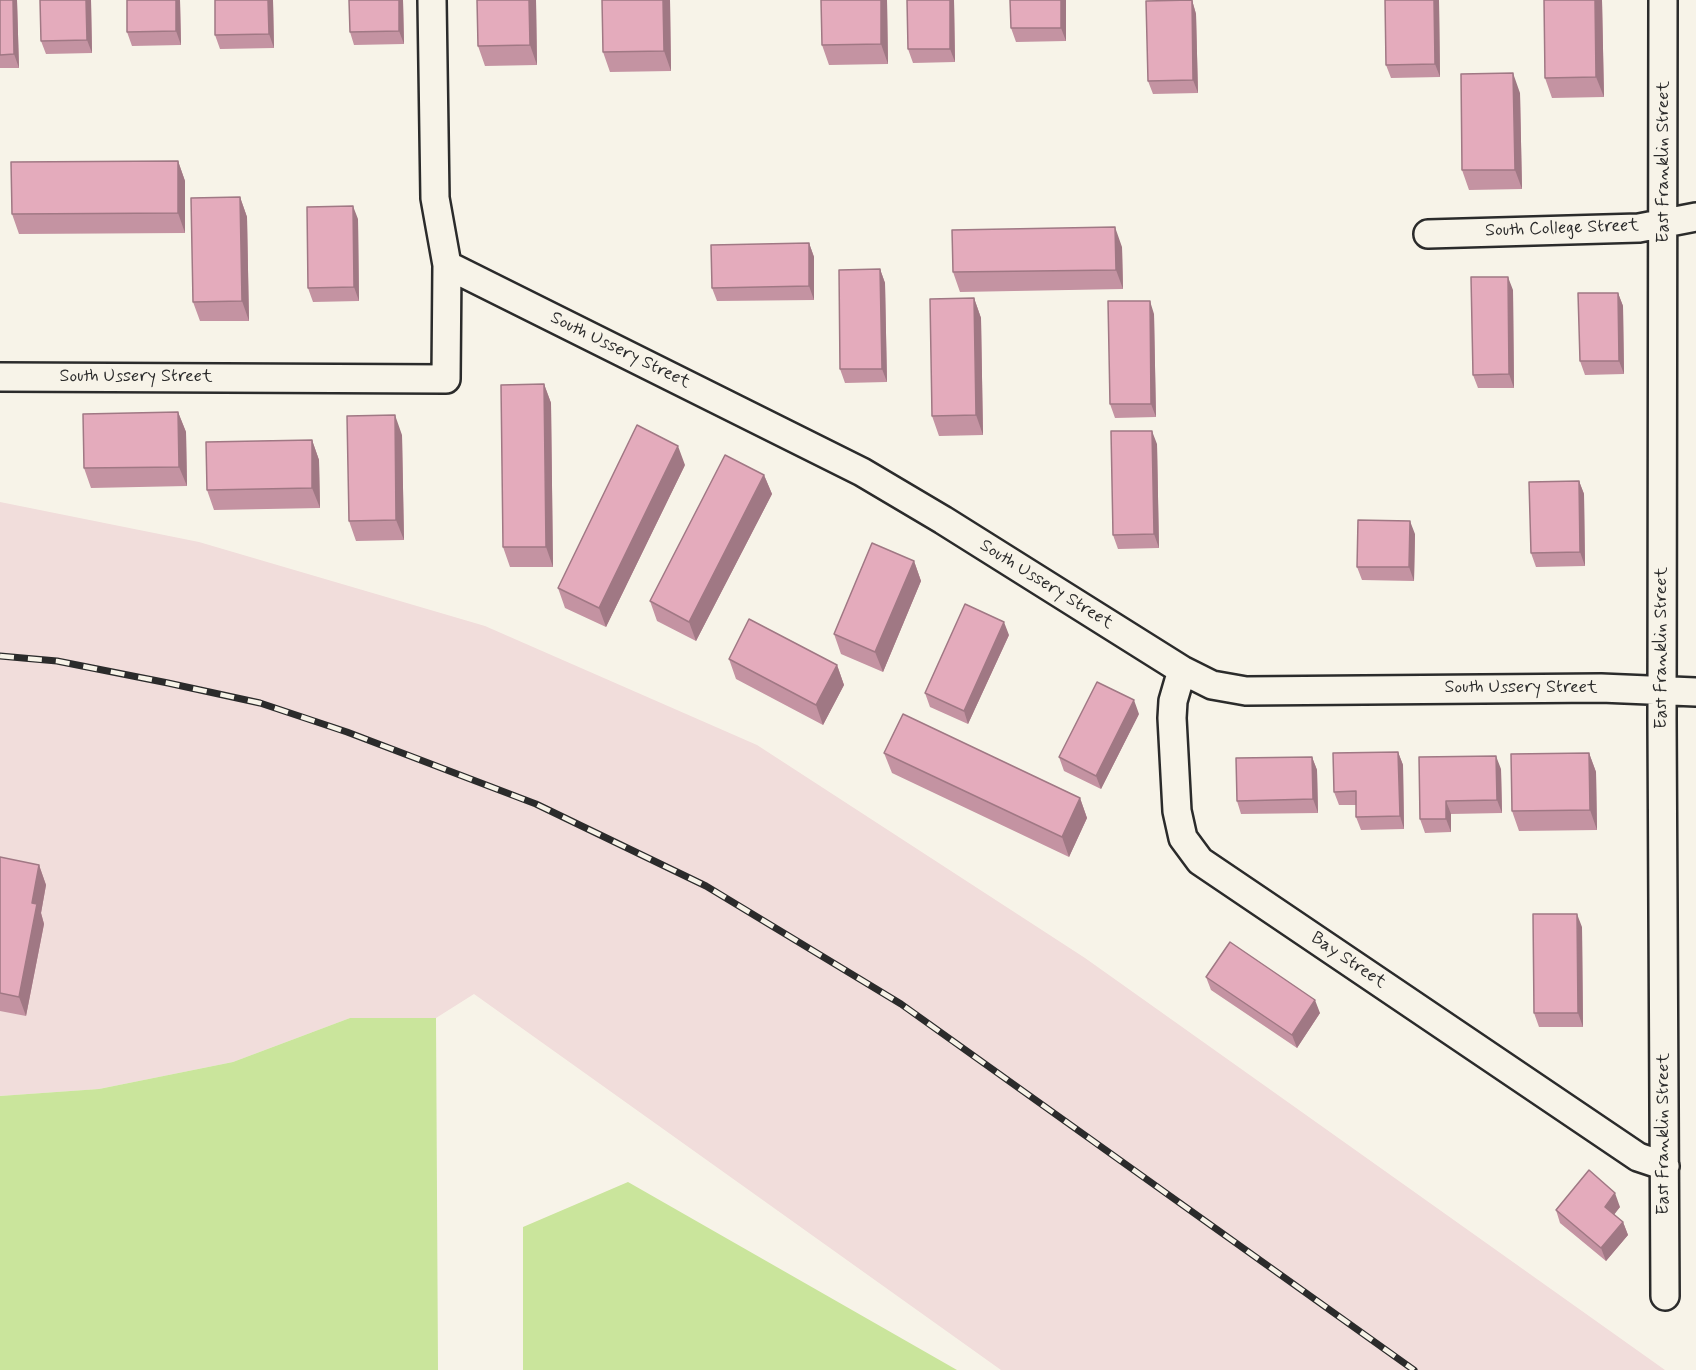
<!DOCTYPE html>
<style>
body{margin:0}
canvas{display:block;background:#f7f3e8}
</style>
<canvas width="1696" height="1370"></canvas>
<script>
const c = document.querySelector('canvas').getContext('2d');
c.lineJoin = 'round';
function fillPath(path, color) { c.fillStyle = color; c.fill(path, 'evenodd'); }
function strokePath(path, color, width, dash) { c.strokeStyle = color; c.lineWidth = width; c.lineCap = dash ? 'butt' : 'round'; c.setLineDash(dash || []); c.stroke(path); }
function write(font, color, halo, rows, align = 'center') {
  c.font = font + ' Mynerve,sans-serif'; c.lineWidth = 5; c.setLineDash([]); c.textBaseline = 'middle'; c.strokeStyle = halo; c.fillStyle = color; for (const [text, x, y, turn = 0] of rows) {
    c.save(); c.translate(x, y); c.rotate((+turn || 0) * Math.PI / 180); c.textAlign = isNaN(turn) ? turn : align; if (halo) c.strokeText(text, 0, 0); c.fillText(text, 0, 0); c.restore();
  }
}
fillPath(new Path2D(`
 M0,502L199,542L485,626L757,745L1085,958L1665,1370H1001L474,994L436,1018H350L233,1062L99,1089L0,1096Z`), '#f1dddb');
fillPath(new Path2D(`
 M350,1018H436L438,1370H0V1096L99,1089L233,1062Z
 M628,1182L957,1370H523V1227Z`), '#cae59c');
const minor = new Path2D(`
 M1663,0L1662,719L1665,1296
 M1428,234L1639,228L1696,217
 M447,265L862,472L943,520L1182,670L1212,685L1246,691L1601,688L1696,692
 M0,377L446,379L447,265L435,198L432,0
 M1182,670L1173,701L1172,718L1177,811L1183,838L1200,861L1638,1157L1665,1166`);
strokePath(minor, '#2b2b2b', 32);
strokePath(minor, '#f7f3e8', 27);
const rail = new Path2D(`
 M0,656L57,661L168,683L260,703L347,732L536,804L706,886L901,1004L1414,1370`);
strokePath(rail, '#2b2b2b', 7);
strokePath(rail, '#f7f3e8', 4.5, [14]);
fillPath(new Path2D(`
 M0,0H17L19,68H0Z
 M40,0H91L92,53L46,54L41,41Z
 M180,0L181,45L132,46L127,32Z
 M215,0H273L274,48L220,49L215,35Z
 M403,0L404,44L354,45L350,32Z
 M536,0L537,65L485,66L478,46Z
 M670,0L671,71L610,72L603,52Z
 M887,0L888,64L829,65L822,45Z
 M954,0L955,62L913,63L908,49Z
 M1066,0V41L1016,42L1011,28Z
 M1192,0L1196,14L1198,93L1153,94L1148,81Z
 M1385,0H1439L1440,77L1391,78L1386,65Z
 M1544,0H1602L1604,97L1552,98L1545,78Z
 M1520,93L1522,189L1469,190L1462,170Z
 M178,161L185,181V233L19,234L12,214Z
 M240,197L247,217L249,321H200L193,302Z
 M358,219L359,301L313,302L308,288Z
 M809,243L814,257V300L717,301L712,288Z
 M1122,247L1123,289L960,292L953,272Z
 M880,269L885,283L887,382L845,383L840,369Z
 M1513,290L1514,388H1478L1473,375Z
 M1618,293L1623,306L1624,374L1585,375L1580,361Z
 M974,298L981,318L983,435L939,436L932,416Z
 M1154,314L1156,417L1115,418L1110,404Z
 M544,384L551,403L553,567H510L503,547Z
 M178,412L186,432L187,486L91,488L84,468Z
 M402,435L404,540L356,541L349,521Z
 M312,440L319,460L320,508L214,510L207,490Z
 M1157,444L1159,548L1118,549L1113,535Z
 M685,465L606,627L565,608L558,588Z
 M764,475L772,494L696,641L657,621L650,601Z
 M1579,481L1584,494L1585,566L1536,567L1531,553Z
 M1415,534L1414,581L1362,580L1357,567Z
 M914,561L921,581L883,672L841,654L834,634Z
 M1009,635L968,724L930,707L925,693Z
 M729,659L837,665L844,685L823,725L736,679Z
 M1139,714L1101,789L1064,771L1059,757Z
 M1398,752L1403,765L1404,829L1361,830L1356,817V805H1339L1334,792Z
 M884,753L1080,798L1087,818L1069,857L892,773Z
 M1589,753L1596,772L1597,830L1519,831L1512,811Z
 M1312,757L1317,770L1318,813L1241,814L1237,801Z
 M1419,757L1501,769L1502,813L1451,814V832L1425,833L1420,819Z
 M0,857L39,865L46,885L41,913L44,924L26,1016L0,1011Z
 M1582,927L1583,1027H1539L1534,1013Z
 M1206,977L1320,1013L1297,1048L1211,990Z
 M1620,1207L1614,1214L1623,1222L1628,1235L1606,1261L1560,1223L1556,1210Z`), '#c493a2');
fillPath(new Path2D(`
 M13,0H17L19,68L14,54Z
 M86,0H91L92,53L87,40Z
 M176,0H180L181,45L176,31Z
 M268,0H273L274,48L269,34Z
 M399,0H403L404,44L399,31Z
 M529,0H536L537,65L530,45Z
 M663,0H670L671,71L664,51Z
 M881,0H887L888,64L881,44Z
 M950,0H954L955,62L950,49Z
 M1061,0H1066V41L1061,28Z
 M1192,0L1196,14L1198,93L1193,80Z
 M1434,0H1439L1440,77L1435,64Z
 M1595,0H1602L1604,97L1596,77Z
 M1513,73L1520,93L1522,189L1515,170Z
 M178,161L185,181V233L178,213Z
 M240,197L247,217L249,321L242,301Z
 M353,206L358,219L359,301L354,287Z
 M1115,227L1122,247L1123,289L1116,270Z
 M809,243L814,257V300L809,286Z
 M880,269L885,283L887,382L882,369Z
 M1508,277L1513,290L1514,388L1509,374Z
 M1618,293L1623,306L1624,374L1619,361Z
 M974,298L981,318L983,435L976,415Z
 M1150,301L1154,314L1156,417L1151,404Z
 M544,384L551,403L553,567L546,547Z
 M178,412L186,432L187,486L179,467Z
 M395,415L402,435L404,540L396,520Z
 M1152,431L1157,444L1159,548L1154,534Z
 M312,440L319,460L320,508L312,488Z
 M678,446L685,465L606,627L599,608Z
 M764,475L772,494L696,641L689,622Z
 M1579,481L1584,494L1585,566L1580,552Z
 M1410,521L1415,534L1414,581L1409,567Z
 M914,561L921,581L883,672L875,652Z
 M1004,622L1009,635L968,724L964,711Z
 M837,665L844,685L823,725L816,705Z
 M1134,700L1139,714L1101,789L1096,776Z
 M1398,752L1403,765L1404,829L1400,816Z
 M1589,753L1596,772L1597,830L1590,810Z
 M1496,756L1501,769L1502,813L1497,800Z
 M1312,757L1317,770L1318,813L1313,799Z
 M1080,798L1087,818L1069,857L1062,837Z
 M1446,801L1451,814V832L1446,819Z
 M39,865L46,885L41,913L44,924L26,1016L19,997L32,903Z
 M1577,914L1582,927L1583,1027L1578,1013Z
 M1315,1000L1320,1013L1297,1048L1292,1035Z
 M1615,1193L1620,1207L1610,1220L1605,1207Z
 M1623,1222L1628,1235L1606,1261L1601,1248Z`), '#a07884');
const building = new Path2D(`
 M0,0H13L14,54L0,55Z
 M40,0H86L87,40L41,41Z
 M127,0H176V31L127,32Z
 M215,0H268L269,34L215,35Z
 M349,0H399V31L350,32Z
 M477,0H529L530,45L478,46Z
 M602,0H663L664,51L603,52Z
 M821,0H881V44L822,45Z
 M907,0H950V49H908Z
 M1010,0H1061V28H1011Z
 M1192,0L1193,80L1148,81L1146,1Z
 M1385,0H1434L1435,64L1386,65Z
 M1544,0H1595L1596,77L1545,78Z
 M1513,73L1515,170H1462L1461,74Z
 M178,161V213L12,214L11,162Z
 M240,197L242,301L193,302L191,198Z
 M353,206L354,287L308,288L307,207Z
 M1115,227L1116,270L953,272L952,230Z
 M809,243V286L712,288L711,245Z
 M880,269L882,369H840L839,270Z
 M1471,277H1508L1509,374L1473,375Z
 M1578,293H1618L1619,361H1580Z
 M974,298L976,415L932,416L930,299Z
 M1108,301H1150L1151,404H1110Z
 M544,384L546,547H503L501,385Z
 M178,412L179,467L84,468L83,414Z
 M395,415L396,520L349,521L347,416Z
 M637,425L678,446L599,608L558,588Z
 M1111,431H1152L1154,534L1113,535Z
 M312,440V488L207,490L206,442Z
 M725,455L764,475L689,622L650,601Z
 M1579,481L1580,552L1531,553L1529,482Z
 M1358,520L1410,521L1409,567H1357Z
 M872,543L914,561L875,652L834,634Z
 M965,604L1004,622L964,711L925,693Z
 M749,619L837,665L816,705L729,659Z
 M1097,682L1134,700L1096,776L1059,757Z
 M903,714L1080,798L1062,837L884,753Z
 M1398,752L1400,816L1356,817V791L1334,792L1333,753Z
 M1589,753L1590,810L1512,811L1511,754Z
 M1496,756L1497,800L1446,801V819H1420L1419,757Z
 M1312,757L1313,799L1237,801L1236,758Z
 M0,857L39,865L32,903L37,904L19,997L0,993Z
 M1533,914H1577L1578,1013H1534Z
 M1230,942L1315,1000L1292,1035L1206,977Z
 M1589,1170L1615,1193L1605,1207L1623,1222L1601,1248L1556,1210Z`);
fillPath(building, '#e4abbc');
strokePath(building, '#a07884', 1.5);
write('18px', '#2b2b2b', '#f7f3e8', [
 ["East Franklin Street",1664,162,-90],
 ["South College Street",1562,229,-2],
 ["South Ussery Street",620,351,26],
 ["South Ussery Street",136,377],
 ["South Ussery Street",1046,585,32],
 ["East Franklin Street",1662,648,-90],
 ["South Ussery Street",1521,688],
 ["Bay Street",1348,961,34],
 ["East Franklin Street",1664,1134,-90]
]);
</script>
